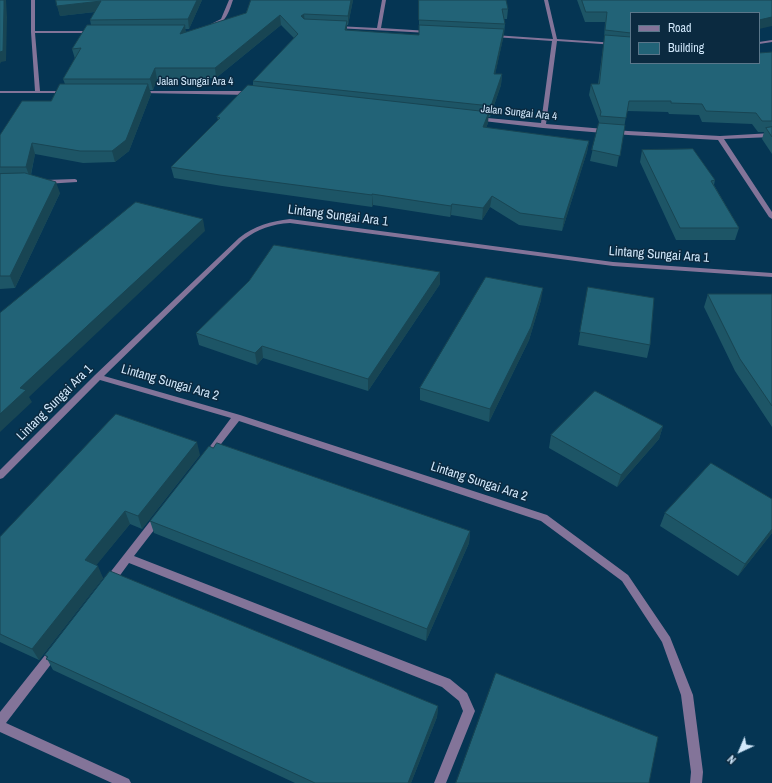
<!DOCTYPE html>
<style>
body{margin:0}
#map{position:relative;width:772px;height:783px;overflow:hidden;background:#053553;font-family:"Archivo Narrow",sans-serif}
canvas{display:block}
.legend{position:absolute;left:630px;top:12px;width:130px;height:52px;box-sizing:border-box;background:#0b2a40;border:1px solid #5a768a;margin:0;padding:5px 7px;list-style:none;font-size:12px;color:#d0e7fa}
.legend li{display:flex;align-items:center;gap:8px;height:20px}
.legend b{width:20px;border:1px solid #5a768a}
.north{position:absolute;left:720px;top:731px;width:40px;height:40px;-webkit-text-stroke:3px #0b2a40;paint-order:stroke;rotate:224deg;font-size:11px;font-weight:700;line-height:16px;text-align:center;color:#d0e7fa}
.north::after{content:'';display:block;margin:auto;width:14px;height:18px;background:#d0e7fa;clip-path:polygon(50% 0,100% 100%,50% 72%,0 100%)}
</style>
<div id="map">
<canvas width="772" height="783"></canvas>
<ul class="legend">
<li><b style="height:5px;background:#837499"></b>Road</li>
<li><b style="height:11px;background:#226377"></b>Building</li>
</ul>
<div class="north">N</div>
</div>
<script>
const c = document.querySelector('canvas').getContext('2d');
c.lineJoin = 'round';
function fillPath(path, color) { c.fillStyle = color; c.fill(path, 'evenodd'); }
function strokePath(path, color, width, dash) { c.strokeStyle = color; c.lineWidth = width; c.lineCap = dash ? 'butt' : 'round'; c.setLineDash(dash || []); c.stroke(path); }
function write(font, color, halo, rows, align = 'center') {
  c.font = font + ' "Archivo Narrow",sans-serif'; c.lineWidth = 3; c.setLineDash([]); c.textBaseline = 'middle'; c.strokeStyle = halo; c.fillStyle = color; for (const [text, x, y, turn = 0] of rows) {
    c.save(); c.translate(x, y); c.rotate((+turn || 0) * Math.PI / 180); c.textAlign = isNaN(turn) ? turn : align; if (halo) c.strokeText(text, 0, 0); c.fillText(text, 0, 0); c.restore();
  }
}
fillPath(new Path2D(`
 M31,0H35V31H92L94,32L92,33H35L40,91H67L69,92V93H0V91H35L31,32Z
 M229,0H233C229,11 226,25 211,26V24L221,19Z
 M382,0H386L381,28L429,31L431,32L429,33L336,28L334,27L336,26L377,28Z
 M544,0H548L557,39L631,44V46L557,41L546,124L628,131L720,136L772,133V137L724,139L772,212V219L769,217L718,140L628,135L543,128L475,120L474,119L477,117L541,123L552,41L494,37L492,36L494,35L553,39Z
 M772,40V42L759,44V42Z
 M139,91H251L254,93L251,95L141,93L139,92Z
 M75,179L77,180V182L45,184L42,182L45,180Z
 M290,219L613,262L772,273V277L613,266L290,223C272,224 258,229 243,240L104,376L240,415L547,515L628,575L670,637L693,695L703,772L702,783H690L691,772L681,695L662,642L622,581L541,521L239,421L214,453H208L207,451L208,449L231,418L100,380L3,478L0,479V470L95,375L239,238C254,226 271,221 290,219Z
 M158,514L161,515L163,518L161,521L134,556L450,679L467,693L475,711L446,783H434L463,711L459,701L442,687L129,563L113,585L109,586L105,585L104,582L105,579L155,515Z
 M54,647L58,649L59,652L58,655L6,723L129,779L131,783H112L0,732V712L50,649Z`), '#837499');
fillPath(new Path2D(`
 M56,0H202L189,29H185L186,32L353,0L348,25H347V30L419,35V0L508,9L507,19H504L505,24L504,34L495,74H502L501,85L490,117H488V123L486,128L589,141L587,152L562,231L519,225L490,207L482,220L451,215L450,217L373,205L372,207L222,186L174,178L171,167L218,120L217,117L253,86V81L294,38L281,25L216,78L157,79L153,90H150L151,94L129,151L115,162L83,163L35,154L31,175L60,193L15,288L0,289V135L51,101L65,84L63,79L75,59L72,49L91,25L90,20L95,12L60,16Z
 M577,0H772L631,13V63H759L772,52V154L762,139L764,132H758L752,124L702,122L699,115L669,114L668,112L627,111L617,167L590,161L599,122L589,95L591,84H598L604,40L605,22H585Z
 M642,150L715,180L714,185L739,228L735,240H676L640,162Z
 M440,284L368,391L263,358L257,365L199,345L196,333Z
 M588,287L650,345L647,358L578,345Z
 M708,294H772V427L735,371L704,307Z
 M541,300L529,340L489,422L420,400V388Z
 M663,426L659,439L617,487L549,448L551,435Z
 M200,455L142,529L130,524L96,565L103,578L39,660L0,642V537Z
 M772,499V533L738,576L660,526L665,513Z
 M150,521L470,531L469,543L426,641L154,533Z
 M45,655L438,706L437,717L411,783H295L53,670Z`), '#1d5566');
fillPath(new Path2D(`
 M4,0H6L7,17L6,61L1,62L0,64V52Z
 M197,0H202L189,29L188,19Z
 M351,0H353L348,25V16Z
 M101,1L103,11L60,16L57,6Z
 M304,14L305,24L301,16Z
 M280,15L281,25L216,78L215,68Z
 M772,17V26L759,29V20Z
 M347,21V31L345,30Z
 M185,25L186,34H180Z
 M504,29L503,39L493,84L494,74Z
 M155,68L157,79L153,90L150,79Z
 M502,74L501,85L490,117L491,106Z
 M148,84L151,94L129,151L115,162L112,151Z
 M489,112L488,123L482,138L483,127Z
 M589,141L587,152L562,231L564,219Z
 M32,143L35,154L30,178L26,167Z
 M56,182L60,193L15,288L10,276Z
 M372,194L373,205L372,207Z
 M492,196L490,207L482,220L483,208Z
 M452,204L451,215L450,217L451,206Z
 M203,219L205,231L29,397L32,402L0,432V414L20,388Z
 M440,272V284L368,391V379Z
 M543,288L541,300L529,340L489,422L490,409Z
 M262,346L263,358L257,365L255,353Z
 M663,426L659,439L617,487L621,475Z
 M197,442L200,455L142,529L138,516Z
 M125,511L130,524L90,573L85,560Z
 M772,529V533L738,576L745,564Z
 M470,531L469,543L426,641L427,629Z
 M98,566L103,578L39,660L32,649Z
 M438,706L437,717L411,783H408Z`), '#184553');
const building = new Path2D(`
 M0,0H4V8L3,51L0,52Z
 M56,0H197L188,19L90,20L101,1L57,6Z
 M251,0H351L348,16L304,14L301,16L304,19L347,21L345,30L419,35V25L504,29L494,74H502L491,106L253,81L298,34L280,15L215,68H155L150,79H63L81,48L72,49L87,25H185L180,34L246,13Z
 M419,0H506L508,9H502L505,24L419,20Z
 M582,0H772V17L759,20V13H631V33L605,30L607,12H586Z
 M605,35L631,37V63H759V53L772,52V121H762L756,113L706,111L702,104L671,103V101H629L626,118L600,116L601,112L591,84H599Z
 M60,84H148L126,140L112,151H80L32,143L26,167H0V135L22,101H51Z
 M248,85L489,112L483,127L589,141L564,219L520,213L492,196L483,208L452,204L451,206L372,194V195L220,175L171,167L220,118L217,117Z
 M599,123L625,125L620,156L592,150Z
 M772,127V137L766,128Z
 M693,149L715,180L711,181L739,228H680L642,150Z
 M25,173L56,182L10,276H0V174Z
 M136,202L203,219L20,388L26,390L0,414V313Z
 M274,245L440,272L368,379L262,346L255,353L196,333L249,281Z
 M486,277L543,288L531,327L490,409L420,388Z
 M588,287L654,298L650,345L580,332Z
 M708,294H772V406L740,359Z
 M595,391L663,426L621,475L551,435Z
 M116,414L197,442L138,516L125,511L85,560L98,566L32,649L0,634V537Z
 M217,443L470,531L427,629L150,521L209,446L213,448Z
 M711,463L772,499V529L745,564L665,513Z
 M110,571L438,706L408,783H315L46,659L48,657L45,655Z
 M496,673L658,737L649,783H456Z`);
fillPath(building, '#226377');
strokePath(building, '#184553', 1);
write('11px', '#d0e7fa', '#0b2a40', [
 ["Jalan Sungai Ara 4",195,82],
 ["Jalan Sungai Ara 4",519,113,6]
]);
write('13px', '#d0e7fa', '#0b2a40', [
 ["Lintang Sungai Ara 1",338,216,7],
 ["Lintang Sungai Ara 1",659,255,4],
 ["Lintang Sungai Ara 2",170,383,16],
 ["Lintang Sungai Ara 1",55,403,-45],
 ["Lintang Sungai Ara 2",479,482,18]
]);
</script>
